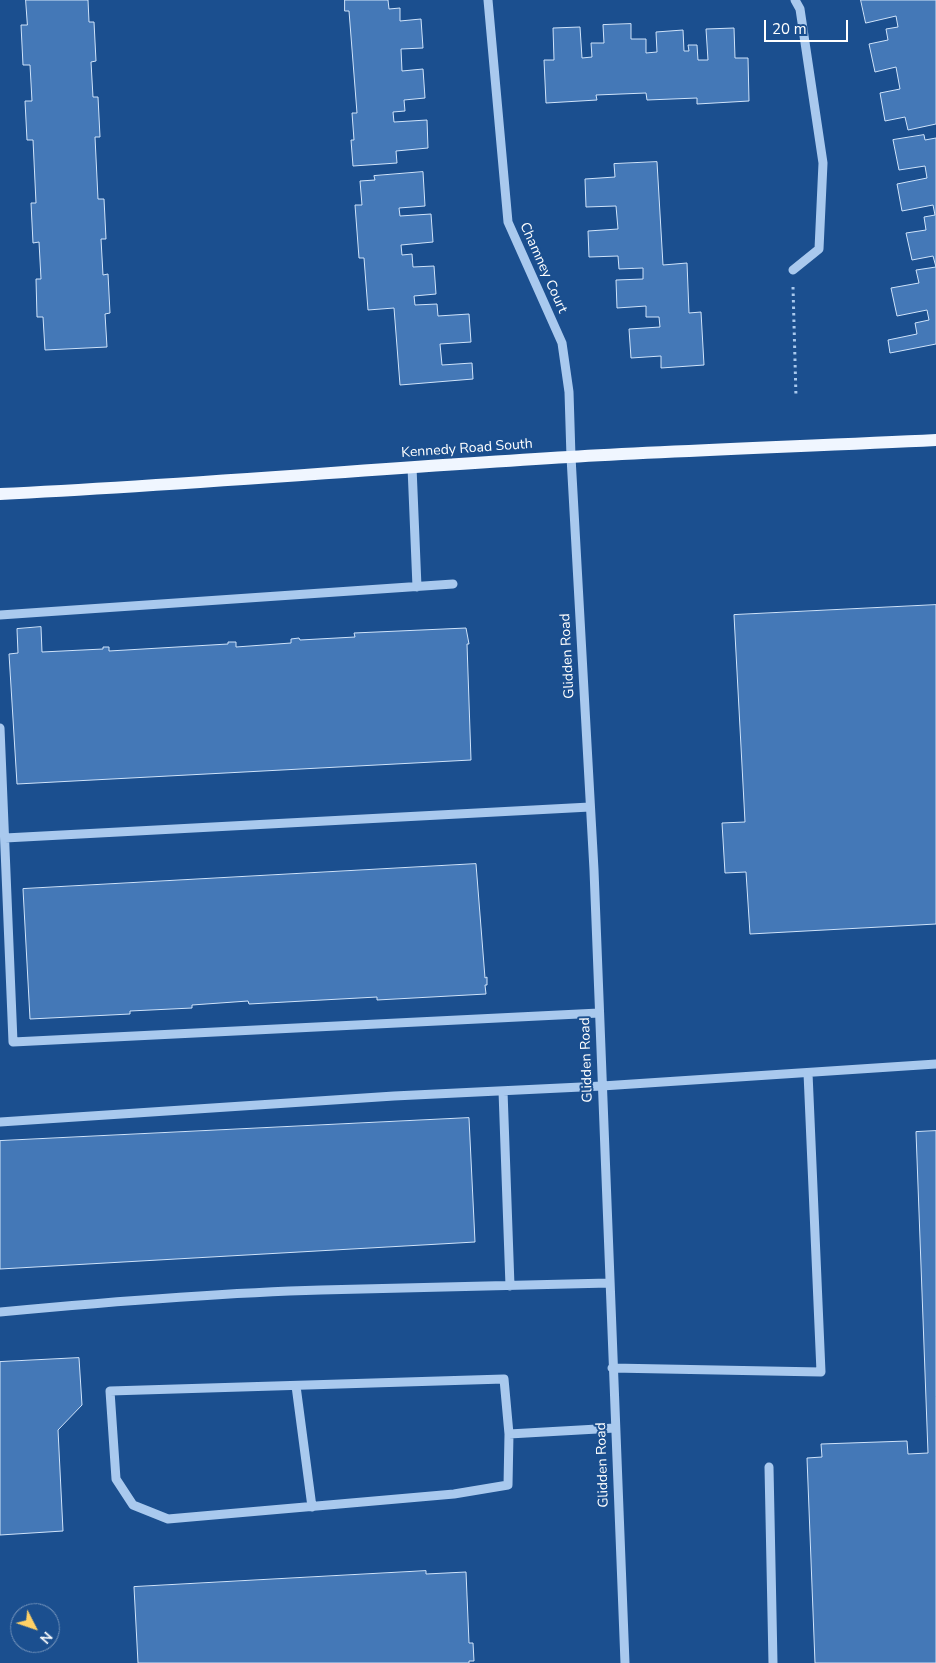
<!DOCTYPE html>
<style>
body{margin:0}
#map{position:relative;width:936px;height:1663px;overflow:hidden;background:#1b4f8f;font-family:"Nunito Sans",sans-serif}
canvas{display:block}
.north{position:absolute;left:10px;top:1603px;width:50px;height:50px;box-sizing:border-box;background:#1b4f8f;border:1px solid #7695bc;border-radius:50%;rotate:131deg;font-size:14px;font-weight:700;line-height:20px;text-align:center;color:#fff}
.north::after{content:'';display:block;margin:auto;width:18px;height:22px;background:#ffd166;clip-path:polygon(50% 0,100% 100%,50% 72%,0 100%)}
.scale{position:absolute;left:764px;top:20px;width:84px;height:22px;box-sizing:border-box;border:2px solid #fff;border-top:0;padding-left:6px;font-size:15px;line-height:18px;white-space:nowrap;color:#fff;-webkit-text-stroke:4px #1b4f8f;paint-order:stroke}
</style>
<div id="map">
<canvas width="936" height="1663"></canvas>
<div class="north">N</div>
<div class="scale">20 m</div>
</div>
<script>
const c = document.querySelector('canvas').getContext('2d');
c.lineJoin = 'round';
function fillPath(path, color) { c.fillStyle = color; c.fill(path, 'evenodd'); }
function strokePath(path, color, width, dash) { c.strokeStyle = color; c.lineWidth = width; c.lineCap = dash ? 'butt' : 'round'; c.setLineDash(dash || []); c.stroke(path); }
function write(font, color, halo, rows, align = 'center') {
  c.font = font + ' "Nunito Sans",sans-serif'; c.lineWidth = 4; c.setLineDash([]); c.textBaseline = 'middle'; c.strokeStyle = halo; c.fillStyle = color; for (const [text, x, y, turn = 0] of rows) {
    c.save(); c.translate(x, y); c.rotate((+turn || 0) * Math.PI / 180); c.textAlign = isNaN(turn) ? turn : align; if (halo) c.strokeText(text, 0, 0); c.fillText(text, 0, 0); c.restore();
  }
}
const building = new Path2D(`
 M26,0H88L89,22H94L96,61L91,62L93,97H98L100,137H95L98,199H104L106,239H101L103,275L108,274L110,313L105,314L107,347L45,350L43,317H37L36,279H41L39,242L33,243L31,203H36L33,140H27L25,101H32L30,65H23L21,25H27Z
 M345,0H388L389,9L400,8V21L421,19L423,48L401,49L402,71L423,69L425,98L404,100L405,111L393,112L394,122L427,120L428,148L396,151L397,163L353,166L351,140H354L352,113H357L349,11H345Z
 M861,0H936V124L908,130L905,117L885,121L880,93L900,89L896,67L875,72L869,44L888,40L886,29L898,27L896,16L866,23Z
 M631,24V39H646V53L657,52L656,32L683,30L684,51H689L688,45H697L698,60H708L706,29L734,28L735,58H748L749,101L697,104V98L647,100L646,93L596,95L597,100L546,103L544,60H554L553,28L580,27L582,58L592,57L591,43H604L603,25Z
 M924,135L925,140L936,138V344L890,353L888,340L917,334L915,323L929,320L927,310L897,316L891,288L919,283L916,270L936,267L933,256L912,260L906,233L926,230L924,217L935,215L933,205L902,211L897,184L927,178L925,166L899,170L893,140Z
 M657,162L663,265L687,263L689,313L701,312L704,365L661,368V356L631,358L629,329L660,327L659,317H646V306L617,308L616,280L643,279V268L619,269L618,256L589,257L588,231L618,229L616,206L586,207L585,179L615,177L614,164Z
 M423,172L425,206L399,208L400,216L431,214L433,242L401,245L402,255L412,254L413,267L434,266L436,294L414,296L415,305L437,304L438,316L469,314L471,342L440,344L442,365L472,363L473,379L400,385L394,308L368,310L364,258H359L355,205H362L360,181L375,180L374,176Z
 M936,605V924L750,934L746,872L725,873L722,823L745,822L734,615Z
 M41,627L42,652L103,649V647H109V651L228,644V642H236V647L291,643V639L299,638L300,640L355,637L354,633L466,628L469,644H467L471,760L17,784L9,654L18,653L17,629Z
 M476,864L485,978L487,977V985H485L486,994L377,1000V997L249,1004L248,1001L192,1005V1008L130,1011V1014L30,1019L23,889Z
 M469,1118L475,1242L0,1269V1141Z
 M936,1131V1663H815L807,1458L822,1457L821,1444L907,1441L908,1454L928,1453L916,1132Z
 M79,1358L82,1405L58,1430L63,1531L0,1535V1362Z
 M426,1571V1574L466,1572L469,1643H473L474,1661H469V1663H138L134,1587Z`);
fillPath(building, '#4478b7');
strokePath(building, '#cfe3fa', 1);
strokePath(new Path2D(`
 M793,287L796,397`), '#a9c9ee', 3, [2.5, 4]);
strokePath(new Path2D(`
 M488,0L508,222L562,343L569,392L571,457L594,870L625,1663
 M793,270L819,249L823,163L800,9L795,0
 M412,467L417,587
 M0,615L453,584
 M0,728L13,1042L599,1013
 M5,838L590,807
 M503,1091L510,1286
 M0,1122L394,1096L602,1086L936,1064
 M0,1312C107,1302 214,1293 321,1290C417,1288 513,1286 609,1283
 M612,1368L821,1372L808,1073
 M296,1386L312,1507
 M509,1434L508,1485L454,1494L168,1519L133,1505L116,1479L110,1391L504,1379L509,1434L615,1428
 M769,1467L773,1663`), '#a9c9ee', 9);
strokePath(new Path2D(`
 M0,494C190,485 379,468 569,457C691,450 814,446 936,440`), '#f0f6ff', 12);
write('14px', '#fff', '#1b4f8f', [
 ["Chamney Court",543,268,66],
 ["Kennedy Road South",467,449,-4],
 ["Glidden Road",568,656,-93],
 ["Glidden Road",587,1060,-92],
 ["Glidden Road",603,1465,-92]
]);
</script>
